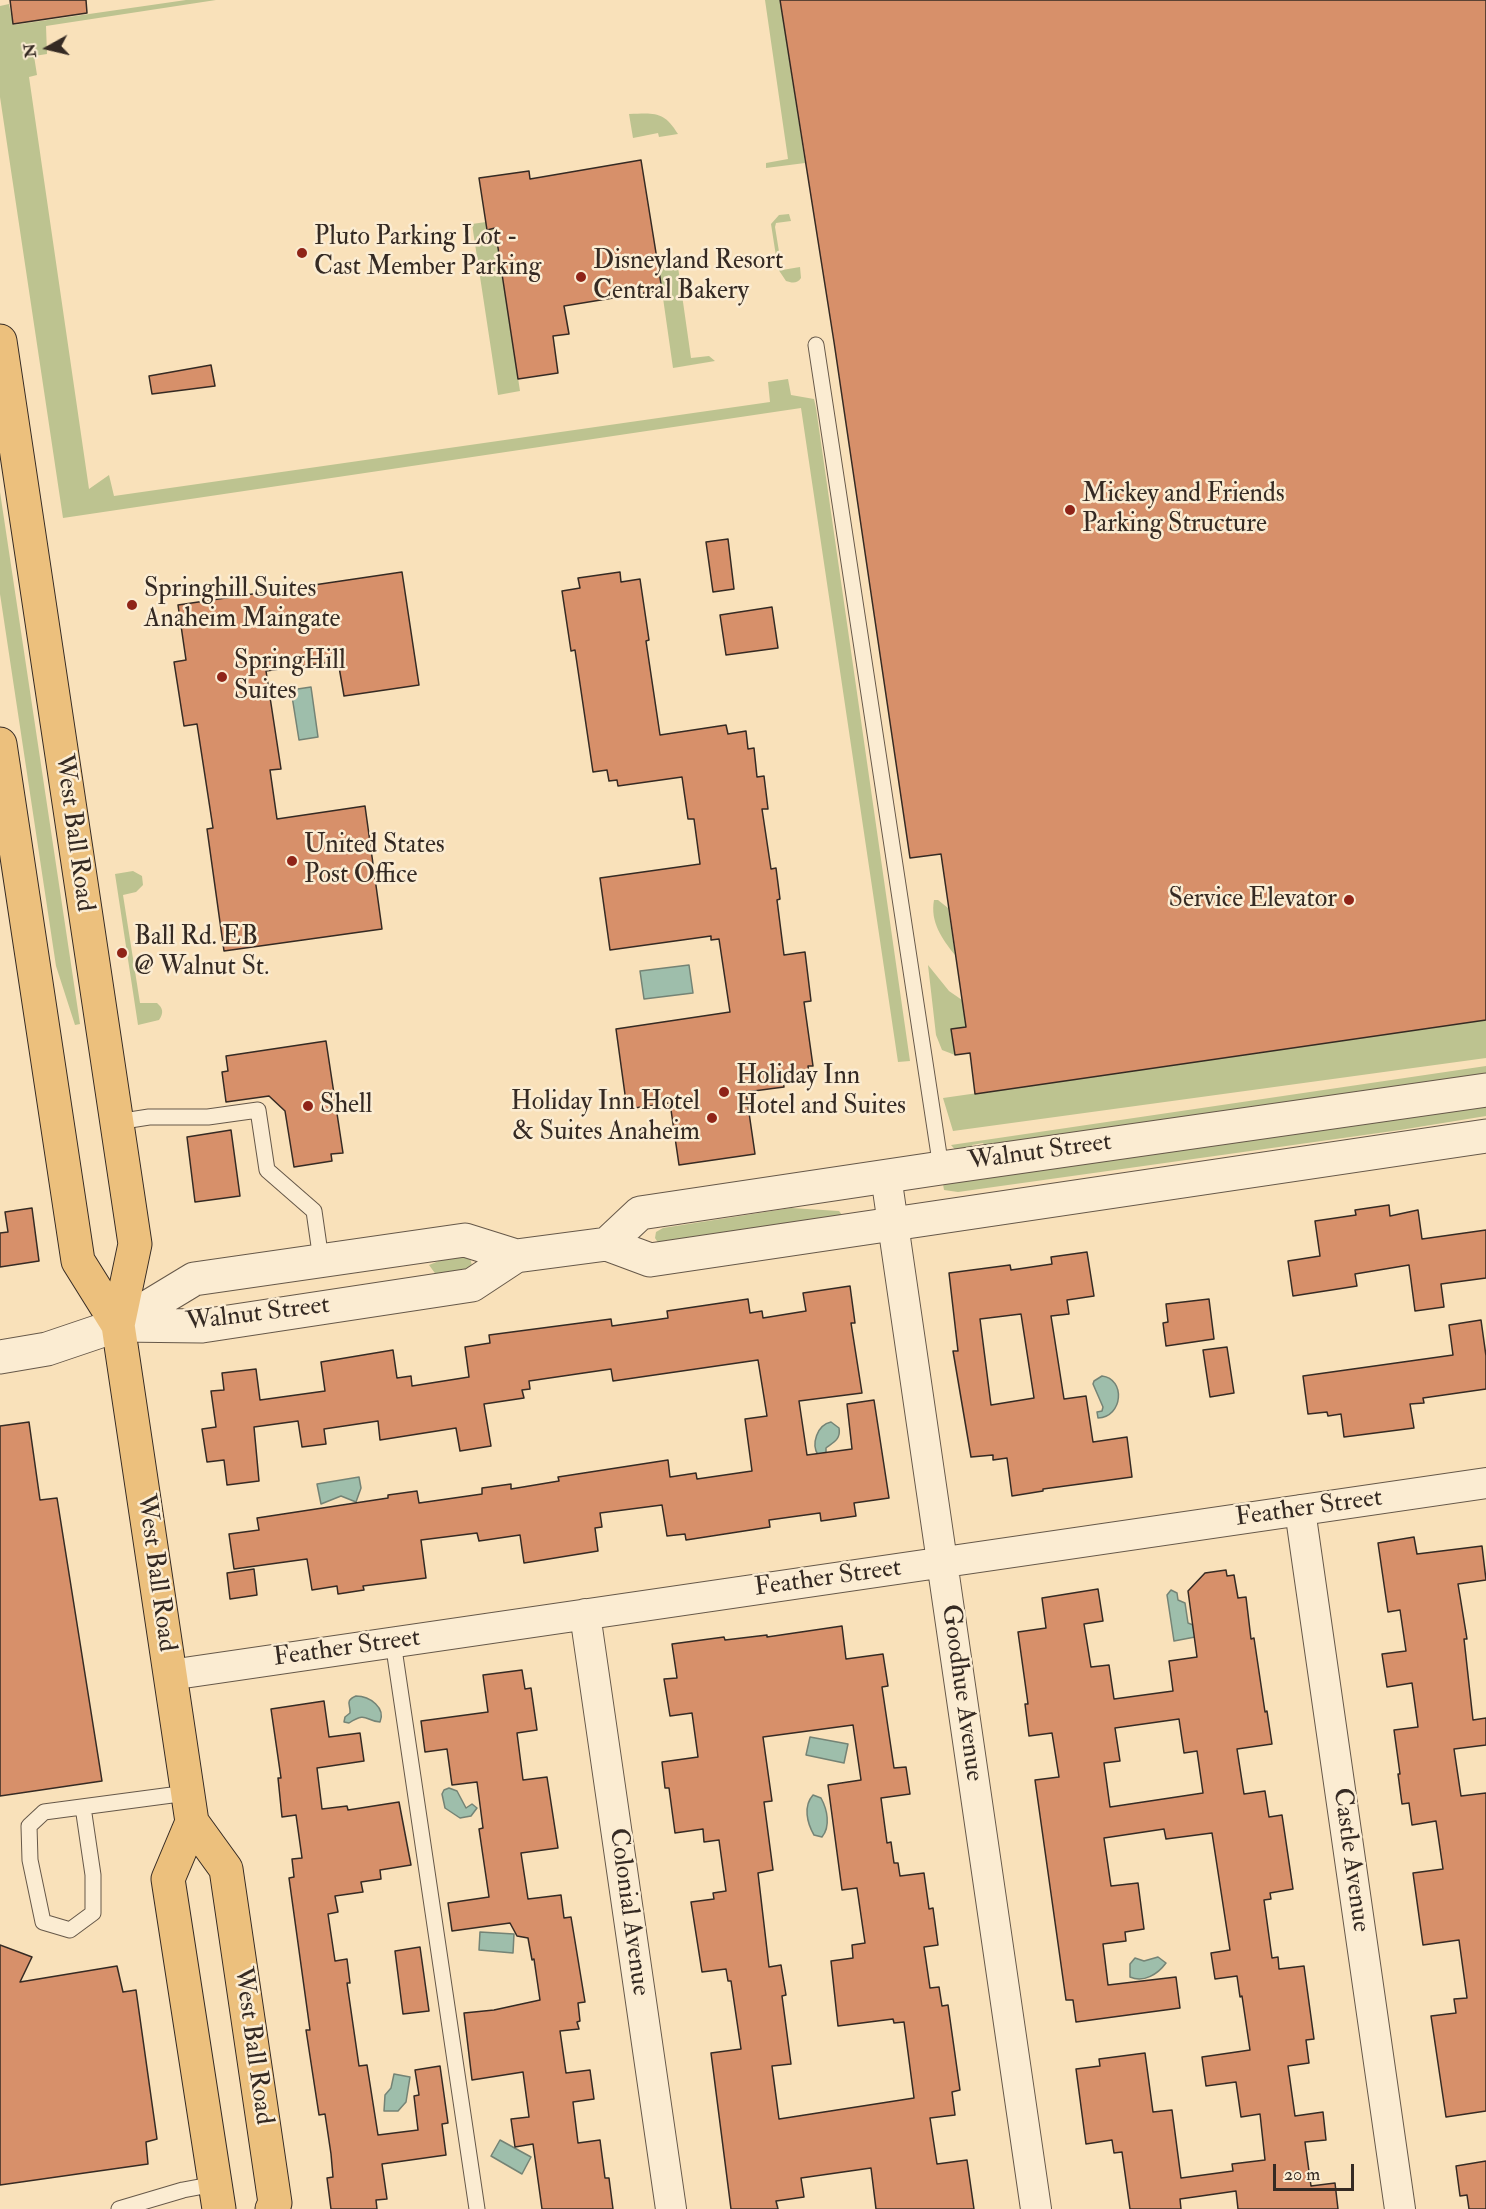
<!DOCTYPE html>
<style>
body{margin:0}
#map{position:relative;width:1486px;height:2209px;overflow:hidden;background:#f9e1ba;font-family:"IM FELL Double Pica",serif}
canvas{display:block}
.north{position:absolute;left:18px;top:18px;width:60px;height:60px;-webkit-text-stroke:4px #fbecd2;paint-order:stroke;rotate:262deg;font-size:16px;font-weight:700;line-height:24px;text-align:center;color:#352a23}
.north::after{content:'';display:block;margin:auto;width:21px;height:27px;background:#352a23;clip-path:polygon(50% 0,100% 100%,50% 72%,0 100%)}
.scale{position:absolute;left:1273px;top:2164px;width:81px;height:27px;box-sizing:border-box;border:3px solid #352a23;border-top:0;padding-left:8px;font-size:18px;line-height:21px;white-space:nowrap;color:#352a23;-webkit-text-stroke:4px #fbecd2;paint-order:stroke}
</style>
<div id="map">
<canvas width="1486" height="2209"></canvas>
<div class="north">N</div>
<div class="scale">20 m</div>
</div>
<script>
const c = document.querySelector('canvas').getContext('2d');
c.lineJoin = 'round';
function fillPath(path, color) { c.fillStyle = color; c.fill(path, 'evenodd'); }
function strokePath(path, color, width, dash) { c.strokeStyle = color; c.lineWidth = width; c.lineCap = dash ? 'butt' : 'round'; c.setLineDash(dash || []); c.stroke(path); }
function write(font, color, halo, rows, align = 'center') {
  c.font = font + ' "IM FELL Double Pica",serif'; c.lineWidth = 5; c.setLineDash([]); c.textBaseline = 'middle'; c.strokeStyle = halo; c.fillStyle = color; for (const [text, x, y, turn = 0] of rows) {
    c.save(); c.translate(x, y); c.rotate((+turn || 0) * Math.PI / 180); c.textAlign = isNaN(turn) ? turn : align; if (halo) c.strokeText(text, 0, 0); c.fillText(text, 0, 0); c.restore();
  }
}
fillPath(new Path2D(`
 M186,0H216L46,26L47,54L34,56L37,75L29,77L89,489L109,475L114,496L770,402L768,382L788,379L791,395L814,399L816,408L910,1061L898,1062L801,408L63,518L0,97V6L9,4L13,25Z
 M765,0H780L805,163L766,168V163L788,159Z
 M629,114C655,113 664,111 678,134L659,137L658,133L633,138Z
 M789,214L791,221L776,223L775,227L782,270L800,267L801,278C797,284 792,283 786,281L778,269L771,224L779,215Z
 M486,222L487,229L495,228L520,391L498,395L472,224Z
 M677,260L691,358L709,356L715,361L673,368L658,263Z
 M0,492L80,1024L75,1025L56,966L0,594Z
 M133,871L142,876L143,885L136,892L123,895L140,1003H157C163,1008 164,1013 159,1020L138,1025L115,874Z
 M934,900H938L948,908L955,955C942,939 930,922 934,900Z
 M928,965L949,991L962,1000L966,1027L951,1029L955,1055L942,1050L936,1035Z
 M1486,1020V1058L953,1131L943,1098Z
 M1486,1066V1076L988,1151L983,1143L972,1145L974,1151L958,1153L951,1145Z
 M1486,1102V1116L1400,1130L958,1192L944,1190L943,1184L947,1179Z
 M791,1208L839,1211L843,1216L659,1244L655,1238L656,1232L663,1228Z
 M456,1254L470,1257L472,1266L469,1270L437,1276L429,1265Z`), '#bdc390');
const water = new Path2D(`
 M311,687L318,737L299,740L291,690Z
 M689,965L693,993L644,999L640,971Z
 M1102,1376C1126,1379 1123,1417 1098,1418L1097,1412L1102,1411L1103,1407L1093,1384L1094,1381Z
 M831,1422L839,1428C841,1439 834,1442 826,1448V1453L818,1455C811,1444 817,1425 831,1422Z
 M359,1477L361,1488L356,1502L341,1496L321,1504L317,1484Z
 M1171,1590L1177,1593L1178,1600L1185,1603L1188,1623L1193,1625L1195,1637L1174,1641L1167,1595Z
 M356,1696C370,1696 386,1708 380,1722C365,1721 367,1711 349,1723L344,1722L345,1717L350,1713C351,1705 344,1701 356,1696Z
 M810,1737L848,1744L844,1763L806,1755Z
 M449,1788L457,1791L466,1808L472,1804L477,1808L471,1816L460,1818L445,1808L442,1794L444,1790Z
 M813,1795L821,1798C827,1809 831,1826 822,1837L814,1835C807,1823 803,1806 813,1795Z
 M480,1932L514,1934L513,1953L479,1950Z
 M1158,1957L1166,1963C1158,1974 1144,1983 1130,1977V1964L1135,1958L1144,1961Z
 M394,2074L410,2077L406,2102L398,2111H384L385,2095L391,2088Z
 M500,2140L531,2157L522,2174L491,2156Z`);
fillPath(water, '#9ebeab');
strokePath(water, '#748375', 1.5);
const building = new Path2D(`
 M10,0H86L87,13L13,24Z
 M780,0H1486V1020L975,1094L970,1053L955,1055L951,1029L966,1027L941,854L910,858L834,342Z
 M641,160L662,290L564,306L569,334L553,336L558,373L518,379L495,228L487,230L479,178L529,171L530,179Z
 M211,365L215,386L152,394L149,376Z
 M728,539L734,589L713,592L706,542Z
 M402,572L419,685L344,696L338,661L266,671L281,769L270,770L277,819L365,806L382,929L224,951L207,829L213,828L197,724L184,726L174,662L186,660L178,605Z
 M620,572L621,582L640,579L649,640L646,641L660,735L726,725L728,734L746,731L748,749L754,748L757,777L764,776L768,809H762L771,869L776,868L780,899L777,900L784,955L805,952L811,1001L804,1002L813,1066H808L809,1073L782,1077L784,1087L746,1092L755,1154L679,1165L670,1103L627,1109L616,1029L730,1012L719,939L711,940V936L610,950L600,878L700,864L694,819H688L682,777L618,786L617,780L609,781L607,770L593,772L575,650L571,651L562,591L580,588L578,578Z
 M772,607L778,648L726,655L720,615Z
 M326,1041L343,1153L331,1154L332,1161L294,1167L285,1111L269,1096L226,1102L222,1072L228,1071L226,1056Z
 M231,1130L240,1196L195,1202L187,1137Z
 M1389,1205L1390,1216L1418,1210L1422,1239L1486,1230V1278L1441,1284L1444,1307L1415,1311L1409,1265L1355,1274L1357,1286L1293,1296L1288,1261L1320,1256L1315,1221L1356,1215L1355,1210Z
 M32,1208L39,1261L0,1267V1233L8,1232L5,1212Z
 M1087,1252L1094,1296L1067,1300L1069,1314L1051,1316L1064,1399L1086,1396L1093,1442L1127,1437L1132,1477L1043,1489V1491L1012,1496L1007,1458L993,1460V1455L971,1457L953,1351H958L949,1273L1010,1265L1011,1270L1052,1264L1051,1257ZM1021,1314L1034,1398L991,1405L980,1319Z
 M850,1286L855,1323H851L862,1393L799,1401L807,1455L852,1449L847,1404L874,1400L889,1498L854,1503L856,1516L821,1521L820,1513L769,1520L770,1527L686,1540L685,1534L667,1536L662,1505L600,1513L602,1527L595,1528L598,1551L524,1563L520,1535L479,1541L477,1533L421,1540L426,1578L363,1586L364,1590L338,1594L337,1586L312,1590L307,1559L234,1569L229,1534L259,1530L257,1518L388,1498V1495L417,1491L419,1503L482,1494V1488L511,1484V1489L559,1481L558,1477L668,1460L670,1477L696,1473L697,1479L752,1471L745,1419L767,1416L758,1360L613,1381L611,1369L529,1381L530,1389L522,1390L524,1398L484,1404L491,1446L460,1451L456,1428L380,1440L378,1421L324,1429L326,1444L302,1447L298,1421L254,1427L259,1481L227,1485L224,1460L207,1462L202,1429L216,1427L211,1391L224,1390L222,1373L256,1369L260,1400L325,1391L321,1362L393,1350L397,1378L411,1376L412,1386L469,1377L465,1347L490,1343L489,1335L611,1319L612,1326L668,1318L667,1311L748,1299L750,1313L762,1311L763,1318L806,1311L803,1293Z
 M1209,1299L1214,1339L1166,1346L1163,1323L1168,1322L1166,1304Z
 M1481,1320L1486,1356V1389L1423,1398L1424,1403L1410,1404L1414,1428L1344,1437L1341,1414L1328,1416L1327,1412L1308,1414L1303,1376L1453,1355L1449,1325Z
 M1227,1347L1234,1393L1210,1397L1203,1350Z
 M29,1422L40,1500L57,1498L102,1781L0,1796V1426Z
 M1414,1537L1417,1554L1482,1546L1486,1580L1458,1584L1467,1639H1464L1473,1720L1486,1718V1745L1454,1749L1461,1796L1486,1793V2111L1446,2117L1431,2016L1456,2013L1454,1999L1467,1998L1459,1940L1423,1945L1413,1873L1443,1869L1436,1821L1412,1825L1409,1803L1402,1804L1398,1774H1400L1394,1730L1418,1727L1412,1683L1387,1687L1382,1654L1406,1651L1400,1610L1388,1612L1378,1543Z
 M254,1569L257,1595L230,1599L227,1573Z
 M1226,1570L1227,1576L1234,1575L1238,1598L1246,1597L1251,1639L1254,1638L1265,1712L1267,1711L1272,1744L1237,1749L1244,1794L1265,1791L1269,1817L1282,1815L1293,1889L1270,1893L1271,1899L1264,1900L1272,1958L1278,1957L1279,1969L1304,1966L1314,2039L1306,2040L1309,2063L1288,2066L1295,2116L1323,2112L1326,2140L1305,2142L1311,2186L1335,2183L1338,2209H1238L1236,2191L1180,2199L1181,2209H1130L1122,2152L1114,2153L1112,2140L1086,2144L1076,2069L1100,2066L1099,2059L1145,2053L1153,2112L1172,2110L1181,2178L1233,2171L1232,2164L1265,2160L1260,2114L1241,2117L1236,2082L1206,2086L1202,2057L1250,2050L1242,1996L1240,1997L1237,1976L1215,1979L1211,1953L1230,1950L1212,1833L1166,1839L1164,1829L1104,1838L1111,1886L1138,1883L1144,1929L1125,1932L1126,1941L1103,1944L1108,1985L1176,1977L1180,2008L1076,2022L1073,2000H1066L1035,1780L1059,1777L1052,1733L1029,1736L1025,1704H1028L1018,1632L1046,1628L1042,1598L1098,1589L1103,1621L1084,1624L1091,1667L1109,1665L1114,1699L1173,1691L1169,1661L1197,1657L1188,1591L1205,1573ZM1179,1719L1184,1753L1197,1751L1203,1793L1110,1807L1104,1763L1120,1761L1115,1728Z
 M842,1626L846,1659L883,1654L888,1686L882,1687L894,1768L906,1767L910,1794L881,1798L887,1843L891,1842L894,1863H898L900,1876L924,1873L929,1909L933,1908L938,1945L924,1947L930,1988L939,1987L942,2006L948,2005L960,2090L952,2092L955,2115L930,2118L937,2164L967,2160L974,2209H876L871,2168L801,2178L804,2197L776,2201L778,2209H731L711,2053L741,2049L731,1981H728L726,1969L702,1972L691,1902L714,1899L713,1893L726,1891L719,1840L704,1842L703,1829L675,1833L669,1788H665L662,1762L698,1757L692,1713L670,1716L664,1679L677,1678L672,1644L724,1637L725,1640L767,1635V1637ZM853,1725L861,1780L828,1785L842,1890L857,1888L865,1943L852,1945L853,1958L831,1961L838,2026L893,2019L894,2023L904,2022L914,2098L779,2119L772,2066L791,2064L782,1996L786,1995L781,1965L769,1967L758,1873L773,1870L764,1802L772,1801L763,1737Z
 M522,1670L525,1689L531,1688L537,1730L517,1733L523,1780L547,1777L558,1848L521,1853L528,1899L561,1895L564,1918L571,1917L585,2002L578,2003L580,2021L577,2022L579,2029L560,2031L566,2073L590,2070L594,2099L573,2102L578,2143L600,2140L605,2178H609L613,2209H542L533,2144L515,2147L511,2119L529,2117L523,2072L472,2080L464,2013L494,2010L540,2000L534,1959L532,1960L528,1938L517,1936L510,1923L452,1931L448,1903L489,1897L479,1829L483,1828L477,1782L452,1785L447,1749L425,1752L421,1721L488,1712L483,1675Z
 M324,1701L329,1737L360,1733L364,1761L317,1768L322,1809L347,1806L348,1810L399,1802L411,1865L380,1870L381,1879L361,1882L363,1892L335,1896L338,1912L328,1914L335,1961L347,1959L350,1983H347L359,2066L367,2065L378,2135L418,2130L414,2096L419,2095L415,2070L440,2066L448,2123L442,2124L446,2155L382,2164L387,2199L376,2200L377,2209H331L327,2178L333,2177L331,2154L325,2114L319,2115L306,2030H310L289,1878L294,1877L292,1859L302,1858L296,1815L282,1817L278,1778H281L271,1709Z
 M0,1945L32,1957L20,1982L117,1966L123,1992L136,1990L157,2139L146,2142L148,2164L0,2185Z
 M420,1947L429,2011L403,2014L395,1951Z
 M1486,2161V2209H1469L1467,2195L1460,2196L1456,2166Z`);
fillPath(building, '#d7906a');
strokePath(building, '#352a23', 1.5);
const service = new Path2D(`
 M816,345L941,1168
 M117,1122L149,1117H208L258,1110L267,1170L314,1211L321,1260
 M393,1642L477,2209
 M83,1807L93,1875V1913L70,1930L43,1922L30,1860L29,1826L44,1812L187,1793
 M119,2209L183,2190L215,2184`);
const minor = new Path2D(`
 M886,1176L1036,2209
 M1300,1510L1400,2209
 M585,1614L671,2209
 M170,1675L1486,1483`);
const tertiary = new Path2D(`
 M607,1244L640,1213L941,1168L1486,1090
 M118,1325L202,1326L472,1285L516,1256
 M0,1357L47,1349L118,1325L194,1279L465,1240L516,1256L607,1244L650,1260L1486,1136`);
const primary = new Path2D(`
 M0,341L135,1244L118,1325L192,1822L226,1869L275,2203L272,2209
 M0,744L78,1261L118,1325
 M192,1822L168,1879L219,2209`);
strokePath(service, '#665849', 17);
strokePath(minor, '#665849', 32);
strokePath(tertiary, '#665849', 35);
strokePath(primary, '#352a23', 35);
strokePath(service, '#fbecd2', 15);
strokePath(minor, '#fbecd2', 30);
strokePath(tertiary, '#fbecd2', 33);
strokePath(primary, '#ecc07d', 33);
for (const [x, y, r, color] of [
 [302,253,6,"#8f2418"],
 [581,277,6,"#8f2418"],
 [1070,510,6,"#8f2418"],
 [132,605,6,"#8f2418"],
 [222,677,6,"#8f2418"],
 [292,861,6,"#8f2418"],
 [1349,900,6,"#8f2418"],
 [122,953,6,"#8f2418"],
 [724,1092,6,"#8f2418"],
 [308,1106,6,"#8f2418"],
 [712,1118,6,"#8f2418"]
]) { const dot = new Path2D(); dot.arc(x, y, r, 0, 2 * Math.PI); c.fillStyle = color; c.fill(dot); strokePath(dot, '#fbecd2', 2); }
write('26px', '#352a23', '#fbecd2', [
 ["Pluto Parking Lot -",314,238],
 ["Cast Member Parking",314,268],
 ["Disneyland Resort",593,262],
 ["Central Bakery",593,292],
 ["Mickey and Friends",1082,495],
 ["Parking Structure",1082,525],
 ["Springhill Suites",144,590],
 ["Anaheim Maingate",144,620],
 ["SpringHill",234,662],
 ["Suites",234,692],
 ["United States",304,846],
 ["Post Office",304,876],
 ["Service Elevator",1337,900,"right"],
 ["Ball Rd. EB",134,938],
 ["@ Walnut St.",134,968],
 ["Holiday Inn",736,1077],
 ["Hotel and Suites",736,1107],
 ["Holiday Inn Hotel",700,1103,"right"],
 ["& Suites Anaheim",700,1133,"right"],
 ["Shell",320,1106]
], 'left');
write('26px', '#352a23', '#fbecd2', [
 ["West Ball Road",73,833,82],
 ["Walnut Street",1040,1153,-8],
 ["Walnut Street",258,1315,-7],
 ["Feather Street",1309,1509,-8],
 ["West Ball Road",155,1573,82],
 ["Feather Street",828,1579,-8],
 ["Feather Street",347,1649,-8],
 ["Goodhue Avenue",961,1693,82],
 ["Castle Avenue",1350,1860,82],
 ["Colonial Avenue",628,1912,82],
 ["West Ball Road",252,2046,82]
]);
</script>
